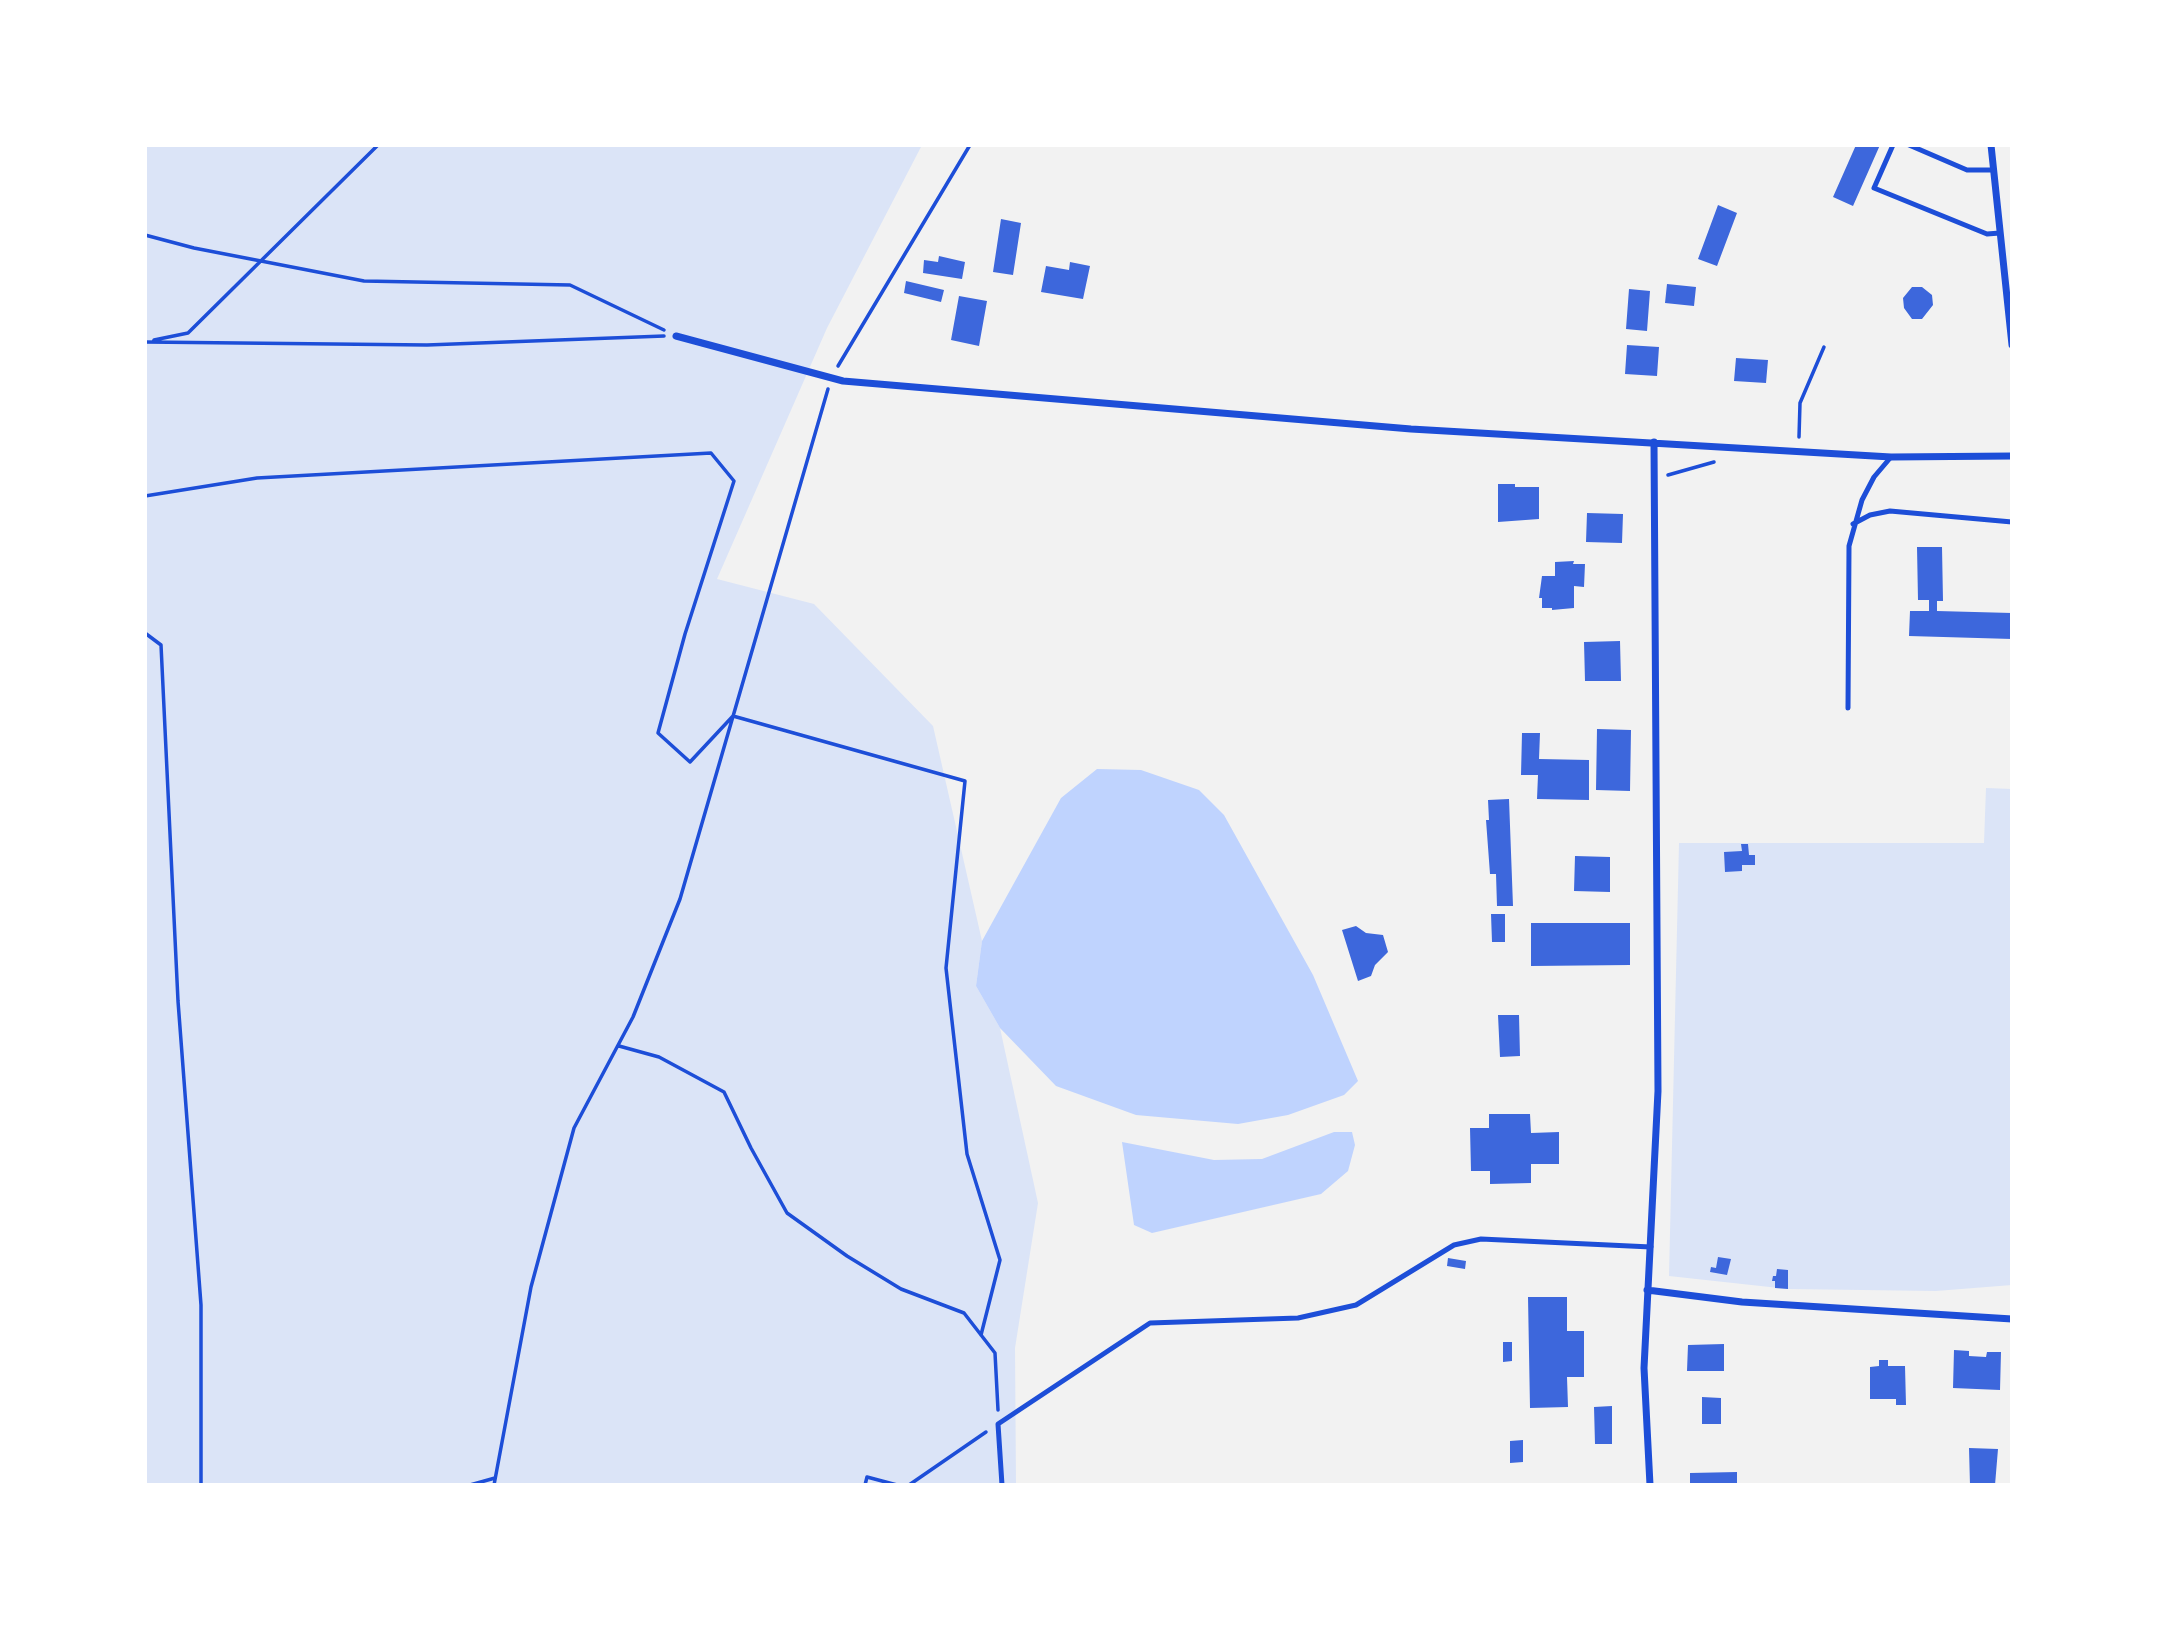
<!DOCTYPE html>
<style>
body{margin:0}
#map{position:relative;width:2157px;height:1630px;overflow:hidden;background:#f2f2f2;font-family:"Golos Text",sans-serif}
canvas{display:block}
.frame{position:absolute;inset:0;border:147px solid #fff;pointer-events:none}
</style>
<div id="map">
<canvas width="2157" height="1630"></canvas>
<div class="frame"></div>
</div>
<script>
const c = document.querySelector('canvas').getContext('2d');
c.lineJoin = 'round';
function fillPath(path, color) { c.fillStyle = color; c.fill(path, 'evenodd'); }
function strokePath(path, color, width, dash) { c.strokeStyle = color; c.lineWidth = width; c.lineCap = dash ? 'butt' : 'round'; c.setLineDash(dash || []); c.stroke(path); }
fillPath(new Path2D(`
 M145,145H922L827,328L717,579L814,604L933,726L982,941L976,986L1000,1028L1038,1203L1015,1348L1016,1485H145Z
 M1986,788L2012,789V1285L1936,1291L1788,1289L1669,1276L1679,843H1984Z`), '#dbe4f7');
fillPath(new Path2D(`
 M1097,769L1141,770L1199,790L1224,815L1313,975L1358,1081L1344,1095L1288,1115L1238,1124L1136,1115L1056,1086L1000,1028L976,986L982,941L1061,798Z
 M1334,1132H1352L1355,1145L1348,1171L1321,1194L1152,1233L1134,1225L1122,1142L1214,1160L1262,1159Z`), '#bfd3fe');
fillPath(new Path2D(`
 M1856,145H1880L1853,206L1833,197Z
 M1718,205L1737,213L1717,266L1698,259Z
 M1001,219L1021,223L1013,275L993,272Z
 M939,256L965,262L962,279L923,273L924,260L938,262Z
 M1070,262L1090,266L1083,299L1041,292L1046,266L1069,270Z
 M906,281L944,290L941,302L904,293Z
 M1667,284L1696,287L1694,306L1665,303Z
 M1912,287H1922L1932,295L1933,305L1922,319H1912L1904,308L1903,298Z
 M1629,289L1650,291L1647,331L1626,329Z
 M959,296L987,301L979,346L951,340Z
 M1627,345L1659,347L1657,376L1625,374Z
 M1736,358L1768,360L1766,383L1734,381Z
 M1498,484H1515V487H1539V519L1498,522Z
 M1587,513L1623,514L1622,543L1586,542Z
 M1917,547H1942L1943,601H1937V611L2012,613V639L1909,636L1910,611H1929V600H1918Z
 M1574,561L1573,564H1585L1584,587L1574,586V608L1552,610V608H1542V598H1539L1542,576H1555V562Z
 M1620,641L1621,681H1585L1584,642Z
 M1597,729L1631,730L1630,791L1596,790Z
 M1522,733H1540L1539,759L1589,760V800L1537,799L1538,775H1521Z
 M1509,799L1513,906H1497L1496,874H1490L1486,820H1489L1488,800Z
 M1741,844H1748L1749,855H1755V865H1742V871L1725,872L1724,852L1742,851Z
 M1575,856L1610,857V892L1574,891Z
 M1491,914H1505V942H1492Z
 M1531,923H1630V965L1531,966Z
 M1356,926L1366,933L1383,935L1388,952L1375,965L1371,976L1358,981L1342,930Z
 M1498,1015H1519L1520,1056L1500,1057Z
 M1489,1114H1530L1531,1133L1559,1132V1164H1531V1183L1490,1184V1171H1471L1470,1128H1489Z
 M1718,1257L1731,1259L1727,1275L1710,1272L1711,1267L1716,1268Z
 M1448,1258L1466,1261L1465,1269L1447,1266Z
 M1777,1269L1788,1270V1289L1775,1288V1281H1772L1773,1276H1776Z
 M1528,1297H1567V1331H1584V1377H1567L1568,1407L1530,1408Z
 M1503,1342H1512V1361L1503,1362Z
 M1724,1344V1371H1687L1688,1345Z
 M1954,1350L1969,1351V1356L1986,1357L1987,1352H2001L2000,1390L1953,1388Z
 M1879,1360H1888V1366H1905L1906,1405H1896V1399H1870V1367L1879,1366Z
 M1702,1397L1721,1398V1424H1702Z
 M1612,1406V1444H1595L1594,1407Z
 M1523,1440V1462L1510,1463V1441Z
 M1969,1448L1998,1449L1995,1485H1970Z
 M1737,1472V1485H1690V1473Z`), '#3d67dc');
strokePath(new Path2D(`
 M145,235L194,248L364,281L570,285L664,330
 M154,340L188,333L378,145
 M145,342L427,345L664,336
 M838,366L970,145
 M1799,437L1800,403L1824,347
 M1668,475L1714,462
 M145,496L257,478L711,453L734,481L685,634L658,733L690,762L733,716L965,781L946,968L967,1154L1000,1260L981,1335
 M145,633L161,645L178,1001L201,1305V1485
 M619,1046L659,1057L724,1092L751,1148L787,1213L847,1256L901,1289L964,1313L995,1353L998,1410
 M470,1485L495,1478
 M494,1485L531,1287L574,1128L633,1017L680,899L828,389
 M865,1485L867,1477L897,1485
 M909,1485L986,1432`), '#1d4ed8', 3.5);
strokePath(new Path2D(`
 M1893,145L1874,188L1987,234L2000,233
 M1909,145L1967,170H1993
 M1853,524L1870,515L1890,511L2012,522
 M1848,708L1849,546L1862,500L1874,477L1891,457
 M1002,1485L998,1424L1150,1323L1298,1318L1356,1305L1454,1245L1481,1239L1651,1247`), '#1d4ed8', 5);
strokePath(new Path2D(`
 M1991,145L2012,345
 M676,336L843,381L1411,429L1891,457L2012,456
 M1647,1290L1742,1302L2012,1319
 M1650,1485L1644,1368L1658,1091L1654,442`), '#1d4ed8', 7);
</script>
